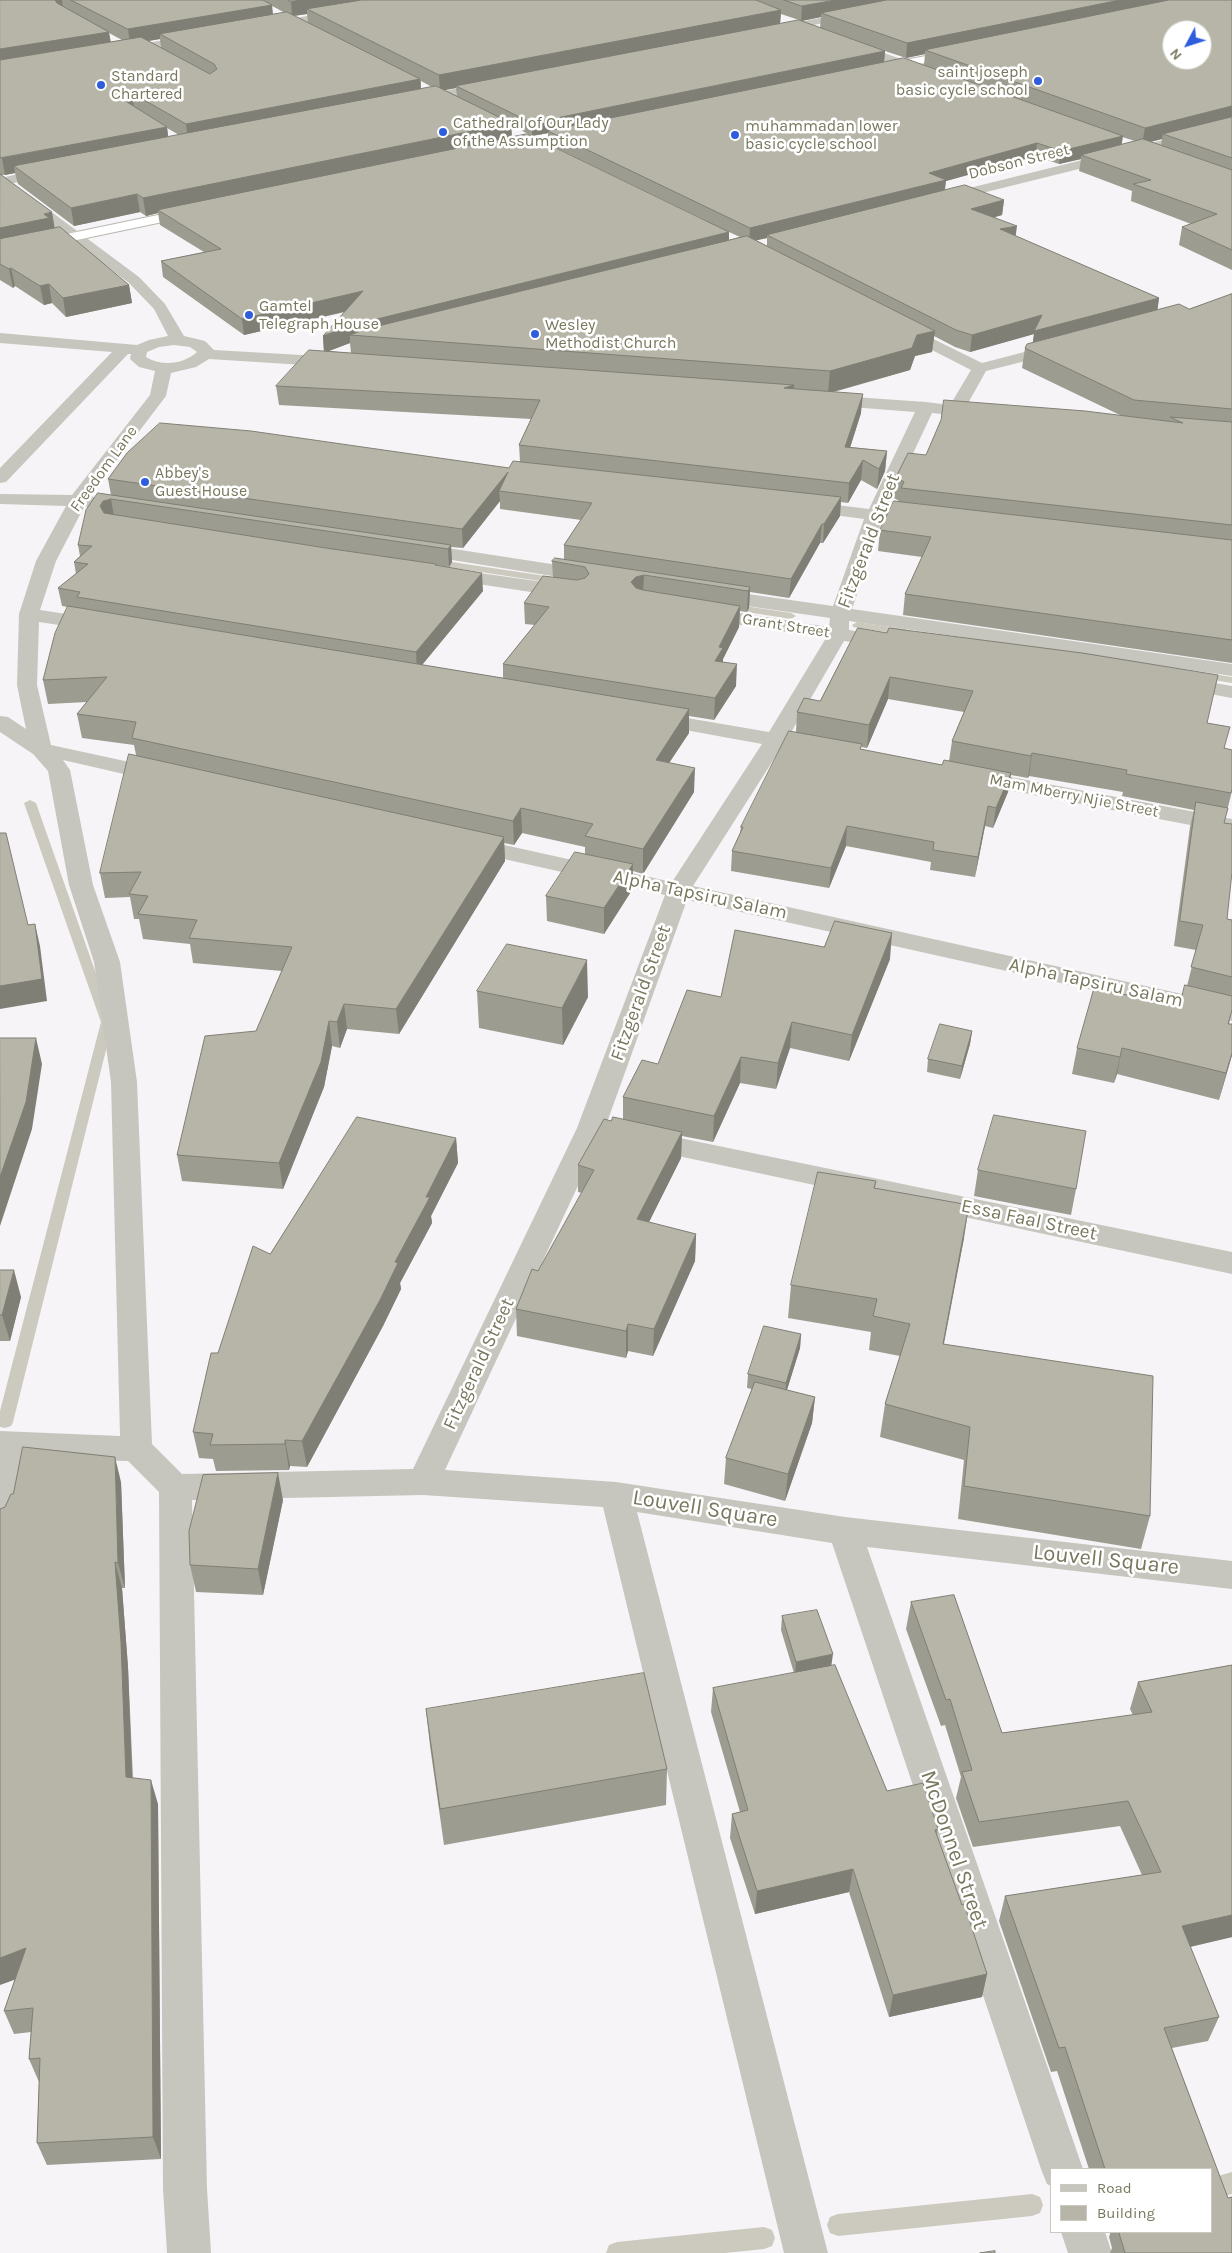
<!DOCTYPE html>
<style>
body{margin:0}
#map{position:relative;width:1232px;height:2253px;overflow:hidden;background:#f6f4f7;font-family:Karla,sans-serif}
canvas{display:block}
.legend{position:absolute;left:1050px;top:2168px;width:162px;height:65px;box-sizing:border-box;background:#fff;border:1px solid #c9c9bf;margin:0;padding:6px 9px;list-style:none;font-size:15px;color:#78785e}
.legend li{display:flex;align-items:center;gap:10px;height:25px}
.legend b{width:25px;border:1px solid #c9c9bf}
.north{position:absolute;left:1162px;top:20px;width:50px;height:50px;box-sizing:border-box;background:#fff;border:1px solid #c9c9bf;border-radius:50%;rotate:230deg;font-size:14px;font-weight:700;line-height:20px;text-align:center;color:#78785e}
.north::after{content:'';display:block;margin:auto;width:18px;height:22px;background:#2e5ddd;clip-path:polygon(50% 0,100% 100%,50% 72%,0 100%)}
</style>
<div id="map">
<canvas width="1232" height="2253"></canvas>
<ul class="legend">
<li><b style="height:6px;background:#c6c6be"></b>Road</li>
<li><b style="height:14px;background:#b6b5a7"></b>Building</li>
</ul>
<div class="north">N</div>
</div>
<script>
const c = document.querySelector('canvas').getContext('2d');
c.lineJoin = 'round';
function fillPath(path, color) { c.fillStyle = color; c.fill(path, 'evenodd'); }
function strokePath(path, color, width, dash) { c.strokeStyle = color; c.lineWidth = width; c.lineCap = dash ? 'butt' : 'round'; c.setLineDash(dash || []); c.stroke(path); }
function write(font, color, halo, rows, align = 'center') {
  c.font = font + ' Karla,sans-serif'; c.lineWidth = 5; c.setLineDash([]); c.textBaseline = 'middle'; c.strokeStyle = halo; c.fillStyle = color; for (const [text, x, y, turn = 0] of rows) {
    c.save(); c.translate(x, y); c.rotate((+turn || 0) * Math.PI / 180); c.textAlign = isNaN(turn) ? turn : align; if (halo) c.strokeText(text, 0, 0); c.fillText(text, 0, 0); c.restore();
  }
}
fillPath(new Path2D(`
 M432,559L559,578L564,581L559,584L429,564L427,562Z
 M731,604L791,613L796,616L791,619L728,609L726,607Z
 M857,622L905,629L910,632L905,635L853,627L852,625Z
 M1199,672L1232,677V683L1195,677L1194,675Z
 M30,800L36,803L113,1022L13,1422L11,1426L5,1428L0,1427V1411L101,1022L24,803Z
 M1232,2172V2194L1211,2200V2178Z
 M1032,2194L1040,2197L1043,2205L1040,2213L1032,2216L838,2236L830,2233L827,2225L830,2217L838,2214Z
 M764,2227L772,2230L775,2238L772,2246L764,2249L725,2253H606L609,2245L617,2242Z`), '#ccc9be');
const highway = new Path2D(`
 M962,49L968,52L966,54L879,73L873,69L879,65Z
 M585,125L591,129L589,132L502,151L496,147L502,143Z
 M196,207L203,211L201,214L0,256V248Z`);
strokePath(highway, '#b8b8b0', 2);
fillPath(new Path2D(`
 M401,0H425L420,3L266,29L260,26L266,23Z
 M857,11L862,14L861,16L772,33L766,30L772,27Z
 M199,34L203,35L205,37L203,39L118,54L112,51L118,48Z
 M849,41L933,70L935,73L933,76H925L845,46L843,44Z
 M494,81L498,82L500,85L498,88L414,105L408,101L414,97Z
 M1232,123V131L942,203L935,199L937,196Z
 M52,167L59,171L57,174L0,186V178Z
 M25,195L30,196L139,277L165,304L184,336L205,341L214,350L336,357L342,359L344,362L342,365L336,367L209,359L196,367L171,373L166,396L90,496L99,498L102,502L99,506L84,507L56,561L40,610L99,619L106,621L109,625L106,629L99,631L39,622L37,685L51,745L171,771L174,776L171,781L163,783L63,760L70,770L93,885L120,962L137,1082L152,1444L182,1474L413,1469L577,1128L665,895L468,851L460,849L456,844L460,839L468,837L672,882L762,744L652,724L644,723L641,718L644,713L652,712L769,732L826,638L702,619L695,617L692,613L695,609L702,607L829,627L830,618L712,601L705,599L702,595L705,591L712,589L833,606L864,519L804,511L798,510L795,506L798,502L804,501L869,509L915,412L825,405L819,404L817,400L819,396L825,395L926,402L942,404L949,407L971,370L893,330L891,327L893,324L899,322L982,363L1059,343L1065,345L1067,348L1065,351L986,371L962,414L956,415L949,412L942,414L932,413L886,511L899,513L901,517L899,521H882L852,609L1232,664V676L849,621V630L896,638L899,642L896,646L889,648L844,641L789,736L829,743L832,748L829,753L821,755L781,748L693,886L1232,1005V1021L687,900L605,1128L445,1470L616,1482L845,1517L1232,1561V1589L867,1547L1083,2169H1051V2186L1047,2184L1041,2169L832,1543L637,1512L828,2253H784L603,1507L423,1495L192,1500L207,2189L211,2253H167L163,2189L159,1492L128,1461L32,1459L17,1522L12,1532L0,1536V1431L120,1436L111,1082L94,962L69,885L48,771L33,754L0,732V716L8,717L26,729L17,685L19,614L36,561L66,506L0,504V494L72,495L150,395L155,371L139,367L130,359L131,354H128L6,482L0,483V468L112,352L0,343V333L137,345L149,340L168,336L154,309L129,283L20,202L18,199ZM174,345L190,347L197,352C184,364 162,367 146,357L147,352L159,347Z
 M415,543L590,570L597,572L600,576L597,580L590,582L408,553L406,549L408,545Z
 M445,568L571,586L578,588L581,592L578,596L571,598L438,578L435,574L438,570Z
 M1179,677L1232,686V698L1172,687L1169,683L1172,679Z
 M974,770L1232,819V833L966,782L963,777L966,772Z
 M646,1131L1232,1252V1274L636,1147L632,1140L636,1133Z
 M1061,2232H1105L1112,2253H1068Z`), '#c6c6be');
fillPath(highway, '#fff');
fillPath(new Path2D(`
 M0,0H1232V270L1179,245L1182,227L1191,224L1131,201L1132,191L1079,171L1081,159L1059,164L1036,156L946,181L945,190L1004,200L1002,215L995,217L1016,236L1159,298L1157,310L1189,309L1232,294V663L903,615L905,594L922,557L878,551L880,530L899,502V501L894,498L896,477L926,455L1122,416L1022,368L1025,348L1033,342L1034,334L970,352L955,347L934,336L932,352L915,356L910,370L834,392L861,413L850,447L887,451L885,471L877,489L861,480L848,503L841,502L840,516L823,543H820L789,598L750,592L749,608L747,612L740,611L739,627L723,659V662L736,686L714,720L689,716V733L669,763L694,792L643,874L633,871L632,890L604,934L547,921L546,896L585,854V847L522,833L514,845L504,843L505,861L399,1034L347,1029L340,1048L332,1046L324,1087L283,1189L182,1181L177,1155L256,1031L282,971L193,963L190,944L143,939L139,919H134L130,897L105,898L100,873L136,755L134,745L82,738L77,714L87,702L48,704L43,680L68,607L62,606L58,588L76,574L74,562L80,556L78,545L111,495L108,479L509,468L520,461L519,445L531,419L279,405L276,386L324,351L323,336L345,312L244,335L163,277L161,261L204,252L160,225L158,213L146,216L140,212L74,226L18,184L15,173L5,175H1L55,228L129,285L132,303L66,317L52,303L44,305L15,286L13,288L0,280ZM272,6L276,8L285,13L273,15ZM307,14L308,22L294,16ZM781,14L799,20L780,24ZM821,17L820,28L802,21ZM109,33L122,40L111,42ZM160,39L161,48L148,41ZM885,51L906,58L925,54L924,65L884,62ZM421,81L432,87L421,89ZM456,88L457,96L444,90ZM511,125L532,136L548,133V144L709,222L512,137ZM167,128L179,135L168,137ZM1122,137L1135,141L1121,145ZM1162,139L1161,146L1150,142ZM729,232L740,237L729,240ZM767,238V246L756,240ZM350,343L351,353L328,351ZM500,501V509L581,520L564,545V559L552,561L553,577L524,603L525,624L535,625L503,664V678L422,665L483,591L437,565L449,567L452,562L451,547L463,548Z
 M858,628L1207,723L1225,748L1232,791L1224,823L1227,919L1232,920V1010L1229,1024H1232V1055L1219,1100L1117,1074L1114,1083L1072,1074L1077,1048L1179,1006L1187,986L1196,950L1174,946L1190,827L1194,810L1122,796L1123,792L1029,776L1028,778L1011,775L1008,792L993,828L985,826L975,877L930,870L931,862L846,846L829,888L731,871L732,851L740,833L741,827L796,732L797,712L820,701ZM888,699L964,712L952,741L949,761L942,765L861,750V747L867,748Z
 M824,947L890,959L849,1061L790,1048L776,1089L740,1083L713,1142L682,1136L681,1158L649,1222L696,1234L695,1261L653,1356L628,1351L626,1358L517,1336L516,1309L538,1271L582,1193L578,1192V1165L611,1121L623,1120V1097L658,1064L721,997Z
 M477,991L588,997L563,1045L479,1028Z
 M972,1031L970,1044L960,1079L927,1072L928,1059Z
 M456,1138L458,1163L431,1216L432,1223L400,1283L401,1289L383,1326L307,1467L290,1466L289,1470L216,1471L213,1459L199,1458L193,1432L218,1353L270,1254Z
 M978,1170L1076,1189L1071,1215L974,1196Z
 M876,1181L875,1188L964,1238L944,1344L1150,1516L1141,1549L958,1519L964,1460L880,1437L885,1404L900,1356L869,1350L871,1332L788,1318L791,1285Z
 M0,1270L21,1297L10,1341H0Z
 M801,1334L800,1348L787,1390L815,1397L812,1423L785,1501L724,1484L726,1458L752,1389L747,1388L748,1374Z
 M121,1482L125,1588H122L128,1667L133,1778L158,1804L161,2159L47,2165L37,2143L39,2082L29,2059L31,2032L14,2034L4,2011L15,1979Z
 M283,1500L263,1595L196,1592L190,1565Z
 M954,1595L1002,1733L1133,1715L1130,1709L1138,1682L1232,1665V1937L1190,1947L1219,2017L1208,2041L1172,2048L1228,2198L1232,2197V2253H1110L1112,2248L1109,2237L1110,2234V2232H1211V2169H1089L1057,2071L1051,2072L999,1921L1005,1896L1142,1875L1120,1826L973,1847L956,1798L961,1777L945,1725L941,1726L906,1629L911,1602Z
 M782,1616L831,1666L887,1791L938,1829L937,1836L987,1974L982,1997L889,2017L849,1892L755,1914L730,1838L732,1814L740,1812L711,1712L713,1688L794,1673L781,1630Z
 M426,1709L667,1769L666,1805L444,1845L430,1746Z`), '#9d9c90');
fillPath(new Path2D(`
 M55,0H62L63,9L57,13Z
 M300,0H390L307,9V14L292,16L291,2Z
 M836,0H908L821,13V17L801,21L802,6Z
 M1120,0H1188L925,50V54L906,58L907,43Z
 M272,5L273,19L160,34V39L130,44L128,29Z
 M781,10L780,24L456,86V88L440,91L439,75Z
 M109,32L111,47L0,65V49Z
 M885,51L884,63L548,131V133L532,136V123Z
 M420,79L421,94L188,140L186,124Z
 M132,93L134,108L127,114L125,98Z
 M1232,106V122L1163,134L1162,139L1142,144L1145,128Z
 M511,123L512,140L158,210V213L146,216L143,198Z
 M167,127L169,143L14,166L15,173L5,175L2,158Z
 M1123,136L1121,149L1081,155V159L1059,164L1061,151Z
 M1037,143L1036,156L946,181L944,193L767,235V238L749,242L750,228L929,173Z
 M137,194L140,212L74,226L71,208Z
 M1004,200L1002,215L970,224L971,209Z
 M52,212L55,230L0,246V228Z
 M1017,226L1015,241L1000,229Z
 M729,232V247L350,335V343L324,353L323,336L353,325Z
 M11,268L15,286L13,288L9,269Z
 M49,284L52,303L44,305L40,286Z
 M129,285L132,303L66,317L63,298Z
 M363,291L364,307L244,335L242,319Z
 M1159,298L1157,314L1032,348L1034,334L970,352L972,335L1042,315Z
 M935,331L932,352L915,356L910,370L828,393L830,371L917,335Z
 M794,385L793,404L784,388Z
 M863,394L861,413L844,467L845,447Z
 M887,451L885,471L877,489L879,469Z
 M863,460L861,480L848,503L849,483Z
 M508,472L499,491L500,501L463,548L462,529Z
 M841,497L840,516L823,543L824,524Z
 M111,499L114,516L106,518L100,506L103,501Z
 M822,524L820,543L789,598L791,579Z
 M451,545L452,562L449,567L448,549Z
 M482,573L483,591L417,671L416,652Z
 M644,575L643,595L635,597L631,582L636,577Z
 M750,587L749,608L747,612L748,591Z
 M740,606L739,627L723,659V669L715,661L719,647Z
 M737,664L736,686L714,720L715,698Z
 M890,677L888,699L867,748L869,725Z
 M689,709V733L655,784L656,760Z
 M1032,753L1029,776L1028,778L1031,756Z
 M695,768L694,792L643,874V849Z
 M1011,773L1008,792L993,828L996,808Z
 M988,806L985,826L975,877L978,857Z
 M521,808L522,833L514,845L513,821Z
 M847,826L846,846L829,888L831,868Z
 M504,837L505,861L399,1034L396,1009Z
 M633,864L632,890L604,934V908Z
 M35,924L40,946L47,1001L0,1009V986Z
 M892,933L890,959L849,1061L852,1035Z
 M587,960L588,997L563,1045L562,1008Z
 M344,1004L347,1029L340,1048L337,1022Z
 M329,1021L332,1046L324,1087L283,1189L279,1163Z
 M792,1022L790,1048L776,1089L778,1063Z
 M972,1031L970,1044L960,1079L962,1066Z
 M36,1038L42,1064L32,1129L0,1226V1177Z
 M1122,1048L1117,1074L1114,1083L1120,1057Z
 M1232,1053V1055L1219,1100L1226,1073Z
 M741,1057L740,1083L713,1142L714,1116Z
 M682,1132L681,1158L637,1246V1219Z
 M456,1138L458,1163L431,1216L432,1223L400,1283L401,1289L383,1326L307,1467L302,1441L395,1262L426,1197Z
 M969,1205L964,1238L937,1377L943,1344Z
 M696,1234L695,1261L653,1356L654,1329Z
 M14,1270L21,1297L10,1341L2,1315Z
 M628,1324V1351L626,1358V1331Z
 M801,1334L800,1348L785,1396L786,1383Z
 M815,1397L812,1423L785,1501L788,1474Z
 M285,1440L290,1466L289,1470L285,1444Z
 M115,1457L121,1482L125,1588L118,1563Z
 M278,1473L283,1500L263,1595L258,1569Z
 M115,1562L122,1588L128,1667L133,1802L126,1777Z
 M833,1654L831,1668L795,1675L796,1662Z
 M151,1780L158,1804L161,2159L153,2137Z
 M853,1869L849,1892L755,1914L757,1891Z
 M1232,1915V1937L1172,1951L1182,1926Z
 M26,1948L36,1972L0,1985V1958Z
 M987,1974L982,1997L889,2017L893,1995Z`), '#7f7f75');
const building = new Path2D(`
 M0,0H55L57,3L109,32L0,49Z
 M71,0H263L272,5L128,29Z
 M288,0H300L291,2Z
 M362,0H756L781,10L439,75L307,9Z
 M784,0H836L802,6Z
 M887,0H1120L907,43L821,13Z
 M1169,0H1232V106L1145,128L925,50ZM1172,30H1202V60H1172Z
 M287,12L420,79L186,124L132,93L125,98L127,102L167,127L0,158V60L141,37L210,74L217,69L214,64L160,34Z
 M799,20L885,51L532,123L456,86Z
 M904,58L1123,136L1061,151L1037,143L929,173L946,180L750,228L548,131Z
 M436,86L511,123L143,198L137,194L71,208L14,166Z
 M1232,117V158L1163,134Z
 M527,134L729,232L353,325L323,336L363,291L242,319L161,261L221,249L158,210Z
 M1143,139L1232,170V250L1182,227L1217,214L1133,184L1151,180L1081,155Z
 M0,174L52,212L44,214L49,218L0,228Z
 M965,185L1004,200L971,209L1017,226L1000,229L1159,298L1034,331L1042,315L972,335L956,330L767,235Z
 M60,227L129,285L63,298L49,284L40,286L11,268L9,269L0,264V239Z
 M747,236L935,331L917,335L912,348L830,371L350,335L366,329Z
 M1232,294V409L1134,400L1025,348L1027,344L1179,304L1189,309Z
 M309,350L794,385L784,388L863,394L845,447L887,451L879,469L863,460L849,483L519,445L540,400L276,386Z
 M944,400L1085,411L1183,423L1170,417L1232,422V525L901,488L904,482L896,477L908,453L926,455L941,420Z
 M160,423L251,431L509,468L513,461L841,497L824,524H822L791,579L564,545L592,503L499,491L508,472L462,529L108,479L127,453Z
 M98,493L451,545L448,549L111,499L103,501L100,506L104,513L326,548L436,564L435,565L482,573L416,652L77,597L80,592L58,588L88,564L74,562L92,546L78,545L86,510Z
 M894,501L1232,540V640L905,594L931,537L880,530Z
 M555,558L750,587L748,591L644,575L636,577L631,582L636,588L643,590L740,606L719,647L723,648L715,661L737,664L715,698L503,664L549,607L524,603L543,576L577,580L585,578L589,574L585,567L552,561Z
 M68,606L689,709L656,760L695,768L643,849L585,836L593,824L521,808L513,821L132,738L136,722L77,714L107,677L43,680L55,633Z
 M858,628L887,633L889,628L1082,653L1218,675L1207,723L1230,727L1224,748L1232,750V790L1231,793L1126,774L1127,770L1032,753L1031,756L952,741L973,691L890,677L869,725L797,712L804,698L820,701Z
 M789,731L862,744L860,749L942,765L944,760L1011,773L996,808L988,806L978,857L933,850L934,842L847,826L831,868L732,851L743,827H741Z
 M129,754L504,837L396,1009L344,1004L337,1022L329,1021L321,1062L279,1163L177,1155L205,1036L256,1031L292,947L189,938L197,920L138,914L148,896L129,894L141,872L100,873Z
 M1196,802L1228,808L1224,823L1232,824V872L1227,919L1232,920V977L1191,967L1203,925L1180,921Z
 M0,833H6L28,925L35,924L42,979L0,986Z
 M575,852L633,864L604,908L546,896Z
 M835,921L892,933L852,1035L792,1022L778,1063L741,1057L714,1116L623,1097L642,1060L658,1064L687,990L721,997L735,930L824,947Z
 M507,944L587,960L562,1008L477,991Z
 M1185,985L1232,996V1010L1228,1024H1232V1053L1226,1073L1122,1048L1120,1057L1077,1048L1094,988L1179,1006Z
 M940,1024L972,1031L962,1066L928,1059Z
 M0,1038H36L26,1102L0,1177Z
 M994,1115L1086,1131L1076,1189L978,1170Z
 M357,1117L456,1138L426,1197H430L395,1262L398,1263L380,1300L302,1441L285,1440V1444L210,1445L213,1434L193,1432L211,1353H218L253,1246L270,1254Z
 M613,1117L682,1132L637,1219L696,1234L654,1329L628,1324L626,1331L516,1309L532,1269L538,1271L594,1170L578,1165L604,1119L611,1121Z
 M818,1172L876,1181L874,1188L969,1205L943,1344L1153,1376L1150,1516L964,1486L970,1427L885,1404L910,1324L873,1316L877,1299L791,1285Z
 M0,1270H14L2,1315H0Z
 M764,1326L801,1334L786,1383L748,1374Z
 M755,1382L815,1397L788,1474L726,1458Z
 M23,1447L115,1457L118,1563L115,1562L121,1642L126,1777L151,1780L153,2137L37,2143L40,2058L29,2059L33,2008L4,2011L26,1948L0,1958V1509L5,1507L11,1494H13Z
 M278,1473L258,1569L190,1565L189,1531L203,1475Z
 M954,1595L1002,1733L1152,1712L1138,1682L1232,1665V1915L1182,1926L1219,2017L1164,2028L1228,2198L1232,2197V2253H1125L1119,2233L1121,2232H1211V2169H1105L1065,2047L1059,2048L1005,1896L1161,1872L1128,1801L979,1822L962,1772L972,1770L950,1699L946,1700L911,1602Z
 M817,1610L833,1654L796,1662L782,1616Z
 M835,1665L887,1791L923,1783L938,1829L935,1830L962,1905L964,1904L987,1974L893,1995L853,1869L757,1891L732,1814L748,1810L713,1688Z
 M644,1673L667,1769L440,1809L426,1709Z
 M995,2251V2253H980Z`);
fillPath(building, '#b6b5a7');
strokePath(building, '#7f7f75', 1);
for (const [x, y, r, color] of [
 [1038,81,5,"#2e5ddd"],
 [101,85,5,"#2e5ddd"],
 [443,132,5,"#2e5ddd"],
 [735,135,5,"#2e5ddd"],
 [249,315,5,"#2e5ddd"],
 [535,334,5,"#2e5ddd"],
 [145,482,5,"#2e5ddd"]
]) { const dot = new Path2D(); dot.arc(x, y, r, 0, 2 * Math.PI); c.fillStyle = color; c.fill(dot); strokePath(dot, '#fff', 2); }
write('16px', '#78785e', '#fff', [
 ["saint joseph",1028,72,"right"],
 ["basic cycle school",1028,90,"right"],
 ["Standard",111,76],
 ["Chartered",111,94],
 ["Cathedral of Our Lady",453,123],
 ["of the Assumption",453,141],
 ["muhammadan lower",745,126],
 ["basic cycle school",745,144],
 ["Gamtel",259,306],
 ["Telegraph House",259,324],
 ["Wesley",545,325],
 ["Methodist Church",545,343],
 ["Abbey's",155,473],
 ["Guest House",155,491]
], 'left');
write('16px', '#78785e', '#fff', [
 ["Dobson Street",1019,162,-14],
 ["Freedom Lane",104,469,-54],
 ["Grant Street",786,626,9],
 ["Mam Mberry Njie Street",1074,796,11]
]);
write('19px', '#78785e', '#fff', [
 ["Fitzgerald Street",869,541,-69],
 ["Alpha Tapsiru Salam",700,895,12],
 ["Alpha Tapsiru Salam",1096,983,12],
 ["Fitzgerald Street",641,993,-70],
 ["Essa Faal Street",1029,1220,12],
 ["Fitzgerald Street",479,1364,-65]
]);
write('22px', '#78785e', '#fff', [
 ["Louvell Square",705,1509,9],
 ["Louvell Square",1106,1560,6],
 ["McDonnel Street",954,1850,71]
]);
</script>
